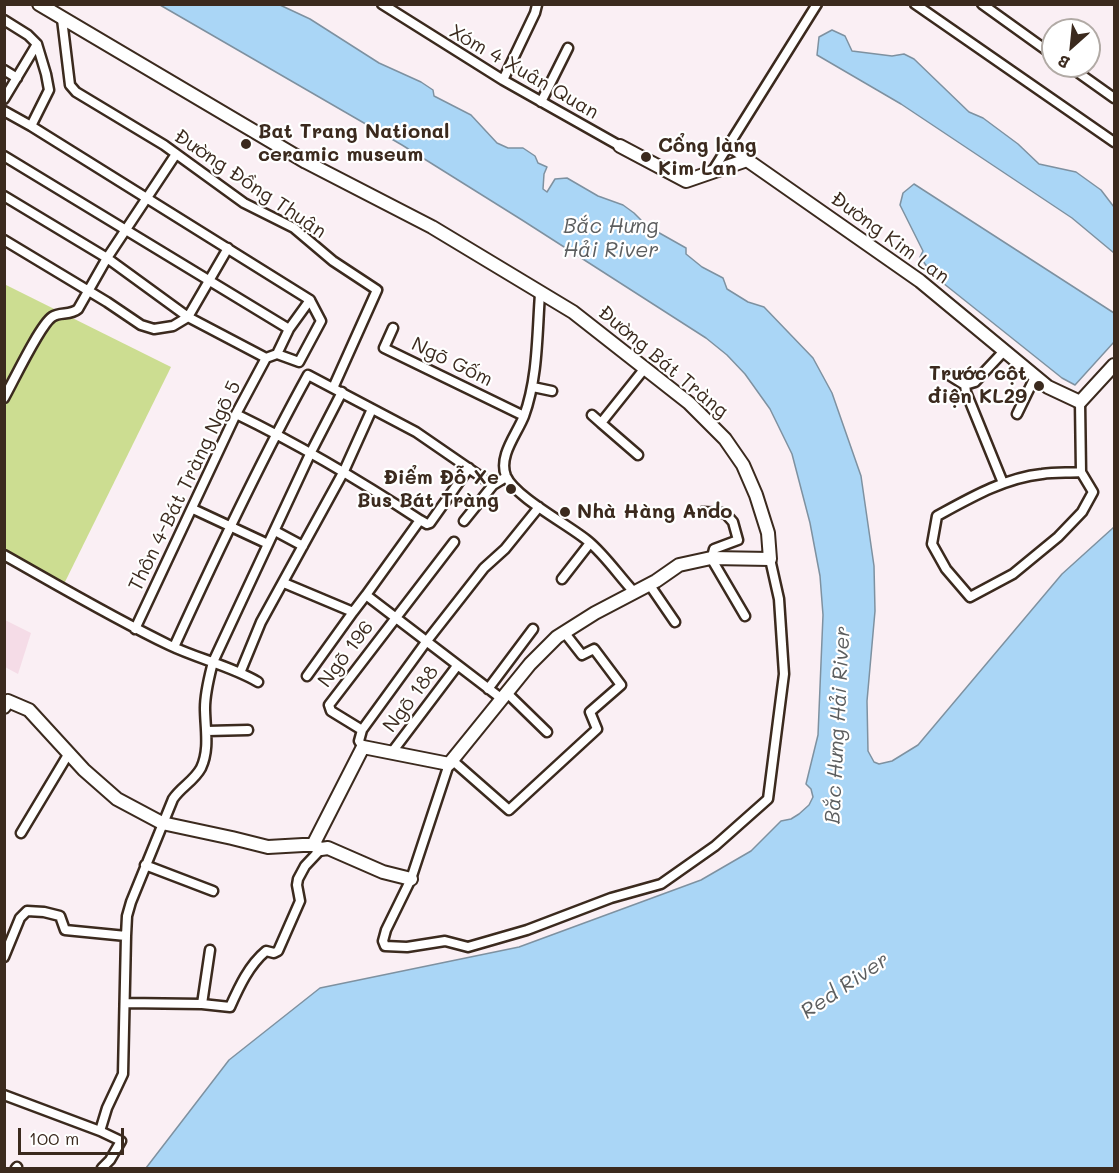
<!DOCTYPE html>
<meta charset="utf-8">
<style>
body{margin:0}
#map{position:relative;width:1119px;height:1173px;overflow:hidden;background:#faeff4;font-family:Mali,sans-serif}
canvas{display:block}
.frame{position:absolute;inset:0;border:6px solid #3b2a1e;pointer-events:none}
.north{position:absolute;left:1041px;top:18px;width:60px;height:60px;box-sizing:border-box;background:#fff;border:2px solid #b1aaa5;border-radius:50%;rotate:207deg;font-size:16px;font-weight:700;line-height:24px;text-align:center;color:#3b2a1e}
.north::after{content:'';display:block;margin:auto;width:21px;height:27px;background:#3b2a1e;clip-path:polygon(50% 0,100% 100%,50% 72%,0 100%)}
.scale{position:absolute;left:18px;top:1128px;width:106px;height:27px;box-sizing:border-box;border:3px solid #3b2a1e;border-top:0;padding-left:8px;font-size:18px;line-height:21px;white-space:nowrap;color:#3b2a1e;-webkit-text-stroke:4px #fff;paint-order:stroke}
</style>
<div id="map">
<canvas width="1119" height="1173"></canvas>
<div class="frame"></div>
<div class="north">B</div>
<div class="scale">100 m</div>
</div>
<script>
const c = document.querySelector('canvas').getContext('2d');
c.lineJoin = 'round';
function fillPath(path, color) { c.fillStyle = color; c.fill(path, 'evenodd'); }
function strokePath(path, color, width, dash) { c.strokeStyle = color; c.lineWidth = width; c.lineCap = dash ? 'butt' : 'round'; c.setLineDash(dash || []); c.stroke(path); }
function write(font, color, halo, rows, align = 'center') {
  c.font = font + ' Mali,sans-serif'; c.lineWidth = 4.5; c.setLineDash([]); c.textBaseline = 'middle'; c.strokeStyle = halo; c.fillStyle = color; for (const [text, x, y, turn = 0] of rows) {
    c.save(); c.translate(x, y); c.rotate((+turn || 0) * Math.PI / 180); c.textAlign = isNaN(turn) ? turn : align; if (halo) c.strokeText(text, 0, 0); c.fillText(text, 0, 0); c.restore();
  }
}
fillPath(new Path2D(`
 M5,620L31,633L18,674L5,667Z`), '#f5dce7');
fillPath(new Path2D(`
 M4,284L171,367L62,588L5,562Z`), '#ccdd91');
const water = new Path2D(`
 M160,5H280L310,19L379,63L421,82L433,90L434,96L471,115L497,143L508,148H523L535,156L538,163L547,167L544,174L543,189L547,192L555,179L567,178L598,196L623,205L634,213L647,226L686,248V254L702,267L723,278L727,289L748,302L764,307L813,358L832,393L861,476L874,566L875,611L867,701L868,751L874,762L879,764L892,761L918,745L1062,574L1114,527V1168H146L229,1060L320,988L519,947L701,880L751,851L781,821L791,819L799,814L809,805L813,797L811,789L806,784L818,735L823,615L820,576L810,523L792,454L770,409L745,374L727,355L706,338L522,220L402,145Z
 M832,30L845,36L852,51L892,56L904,54L914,59L969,112L983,118L1018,144L1039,164L1076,172L1101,190L1114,207V253L1072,218L901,104L817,55L819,37Z
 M914,184L1114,313V342L1075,385L1062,378L933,275L920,257L923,251L900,205L903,193Z`);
fillPath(water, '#aad6f6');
strokePath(water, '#7e91a0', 1.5);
const street = new Path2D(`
 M382,4L503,80L620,146
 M915,4L1114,142
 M982,4L1053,55
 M62,19L70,85L76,92L164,145L244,203L294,228L333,261L377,290L333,388
 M4,20L28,35L37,44L46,74L49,90L31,126L310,300L289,329L277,354L266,358L188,317L107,258L4,196
 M1069,66L1114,98
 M4,70L17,78
 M503,80L535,13L537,5
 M4,99L37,44
 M541,102L568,48
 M4,111L31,126
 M728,146L747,160
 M4,156L289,329
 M712,172L817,4
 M4,240L107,302L141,325L154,329L173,326L188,317L228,248
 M540,294C537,334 538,378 524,416C517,434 498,456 506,476C515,497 569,525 588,541C605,555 619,576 634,592
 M393,328L384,348L524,416
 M277,354L299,362L321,321L310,300
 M949,375L965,385L975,382L1004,351
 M965,385L966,392L1003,483
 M533,387L552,391
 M4,398C13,382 40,325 52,317C60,311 70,316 78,309L107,258L176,154
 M1080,402L1081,472C1068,473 1055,472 1042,474C1004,478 970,498 937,516L932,544L946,569L970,597L1013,574L1058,537L1082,512L1093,492L1081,472
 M236,414C302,446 359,480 420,520L366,595
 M1017,414L1035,377
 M592,415L601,423
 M638,455L601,423L645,368
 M193,509L268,544
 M702,512L725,513L733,522L738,540L714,549L712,557
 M420,520L427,524L430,523L469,468
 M464,521L493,485
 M275,531L303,546
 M4,555C59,586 113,618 169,645C198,659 231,666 258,682
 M711,558L745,616
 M562,579L590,543
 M284,583L353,612L366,595L502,699
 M649,584L675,622
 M135,629L236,414L266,358
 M174,647C216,555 259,464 308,375L416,432L493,485L506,477
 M240,673L261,622L344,471L372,409
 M307,676L353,612
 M488,689L533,629
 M507,693L547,732
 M362,730L331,711L329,705L454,542
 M207,731L248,730
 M363,747L359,741L362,730L426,642L484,568L505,549L539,507
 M392,752L457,666
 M452,760L509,810L597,729L590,712L621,685L594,649L582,655L564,632
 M449,764L411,879L386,930L383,941L385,946L407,947L445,941L468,947L527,930L611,898L661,884L715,846L768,799L784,674L779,599L770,559
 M21,833L69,753
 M145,865L213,891
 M4,957L20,918L27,911L44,912L60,916L65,930L126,936
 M125,1003L202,1004L230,1007C239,987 249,965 266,951L274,953L278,951L300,901L297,885L298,879L305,866L321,849
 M202,1004L210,950
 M4,1095L100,1131L121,1141L110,1160L102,1168
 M100,1131L107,1108L123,1074L126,936L127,916L131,902L173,799C181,787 194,781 201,768C210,749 205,728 205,708C205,692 209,678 213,662L311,452L342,392
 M16,1168L17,1167`);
const secondary = new Path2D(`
 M39,4L306,162L432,227L573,312L689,403L725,439L743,465L756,495L768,533L770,559L711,558L679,565L656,581L595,613L557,637L530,664L449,764L363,747L313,845
 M620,146L686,181L747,160L920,281L1048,387L1080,402L1114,365
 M4,707L8,701L29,710L84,770L117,799L162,823L232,838L268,847L303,845H313L321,849L328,848L383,872L411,879`);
strokePath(street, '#3b2a1e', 13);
strokePath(secondary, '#3b2a1e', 16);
strokePath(street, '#fff', 8);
strokePath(secondary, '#fff', 12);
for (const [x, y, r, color] of [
 [246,144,6,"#3b2a1e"],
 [646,157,6,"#3b2a1e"],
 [1039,386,6,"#3b2a1e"],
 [511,489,6,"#3b2a1e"],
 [565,512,6,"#3b2a1e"]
]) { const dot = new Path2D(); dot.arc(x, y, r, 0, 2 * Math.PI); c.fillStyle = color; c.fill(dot); strokePath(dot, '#fff', 2); }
write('20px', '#3b2a1e', '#fff', [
 ["Xóm 4 Xuân Quan",524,72,30],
 ["Đường Đồng Thuận",250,184,34],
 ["Đường Kim Lan",890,238,36],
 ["Ngõ Gốm",452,362,26],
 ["Đường Bát Tràng",663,362,40],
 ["Thôn 4-Bát Tràng Ngõ 5",185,486,-64],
 ["Ngõ 196",346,654,-53],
 ["Ngõ 188",411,699,-53]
]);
write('bold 20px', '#3b2a1e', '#fff', [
 ["Bat Trang National",258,132],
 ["ceramic museum",258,155],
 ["Cổng làng",658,146],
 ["Kim Lan",658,169],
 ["Trước cột",1027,374,"right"],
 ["điện KL29",1027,397,"right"],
 ["Điểm Đỗ Xe",499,478,"right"],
 ["Bus Bát Tràng",499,501,"right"],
 ["Nhà Hàng Ando",577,512]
], 'left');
write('italic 21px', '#5c5e5f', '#fff', [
 ["Bắc Hưng",611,227],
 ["Hải River",611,251],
 ["Bắc Hưng Hải River",838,725,-87],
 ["Red River",845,986,-34]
]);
</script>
